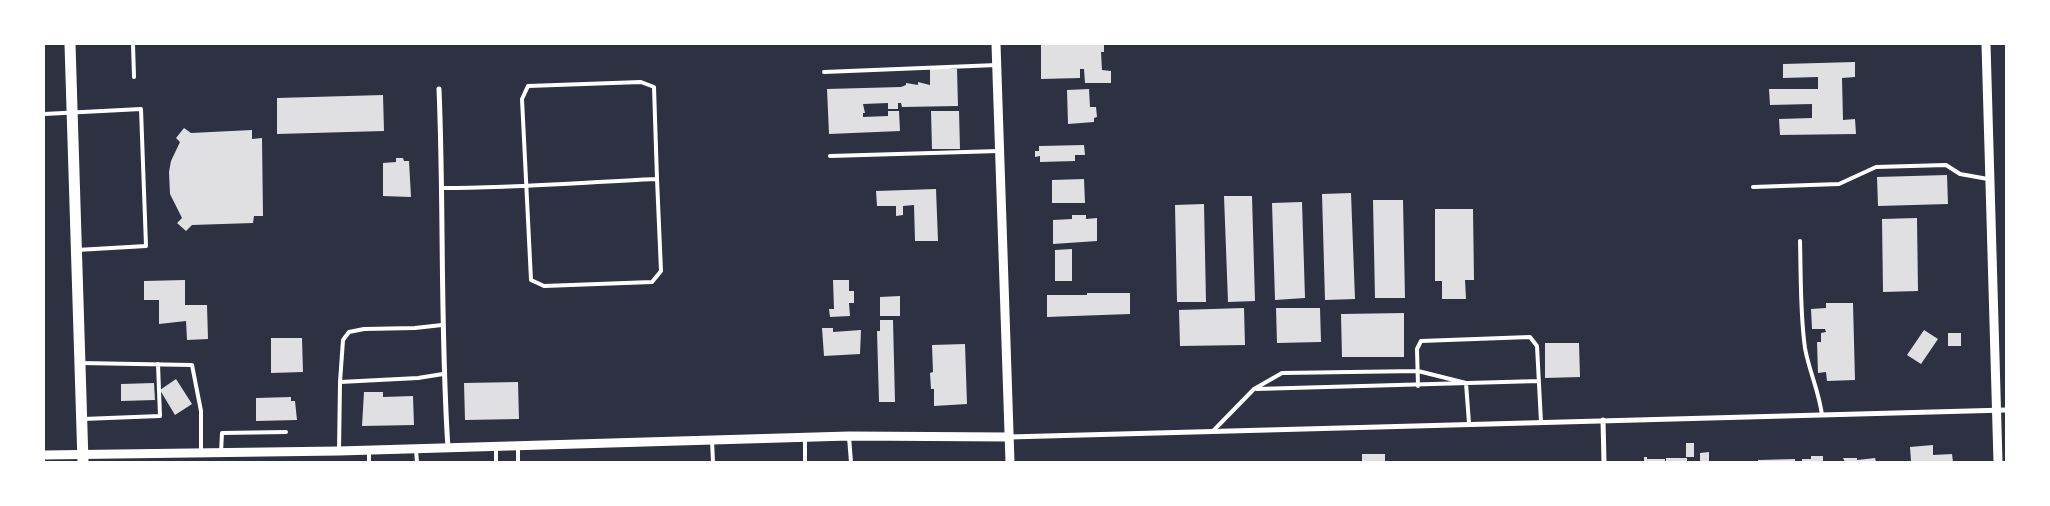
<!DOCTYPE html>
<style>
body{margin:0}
#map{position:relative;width:2050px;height:506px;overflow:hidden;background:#2d3142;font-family:Quicksand,sans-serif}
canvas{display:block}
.frame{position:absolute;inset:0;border:45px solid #fff;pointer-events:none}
</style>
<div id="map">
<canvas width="2050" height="506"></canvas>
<div class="frame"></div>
</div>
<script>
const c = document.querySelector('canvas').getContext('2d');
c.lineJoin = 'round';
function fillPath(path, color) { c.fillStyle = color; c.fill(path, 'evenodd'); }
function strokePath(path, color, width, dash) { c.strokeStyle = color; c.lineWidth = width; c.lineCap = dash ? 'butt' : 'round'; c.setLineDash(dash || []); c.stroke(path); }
fillPath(new Path2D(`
 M1041,44H1104V52H1101L1102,70L1111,71V83H1085L1084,69H1080V78L1041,79Z
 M1855,62V77L1842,78L1843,120L1855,119L1856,134L1780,135L1779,119L1812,118V104L1770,105L1769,89H1818V77L1783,78V64Z
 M930,69H957L958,106L902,107L901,103H898V109H888V103L863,104L865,113H863V117L888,116V111H899L900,131L829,134L827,89L901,87L906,85V83L918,85V82L930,85Z
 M1089,89L1090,107H1096L1097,117L1094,118V122L1068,124L1067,90Z
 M383,95L384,131L277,134V98Z
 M931,111H959L960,149H932Z
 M184,128L191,133L252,130V139L262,138L263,216H254L253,223L192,225L186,231L177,223L182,218L170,194L169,172L171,161L180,142L176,138Z
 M1084,145L1085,155H1075V161L1040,162V156L1035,157V151H1039V146Z
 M396,158H403L404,161H409L411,197L383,196V163L396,162Z
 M1947,175L1948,204L1878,206L1877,177Z
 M1084,179L1085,203H1052V180Z
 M936,189L938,241H915L914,205L903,206V215L896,216V206H877L876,191Z
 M1351,193L1355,299L1325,300L1322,194Z
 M1224,196H1252L1255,301L1228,302Z
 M1373,200H1403L1405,298H1375Z
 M1302,202L1305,298L1275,300L1272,203Z
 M1204,204L1206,302H1177L1175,205Z
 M1435,209H1473L1474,280H1465L1466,299H1442V281H1435Z
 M1072,215H1086V219L1097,218V241L1053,244V220L1072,219Z
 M1917,218L1918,291L1883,292L1882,219Z
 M1072,249V281H1055V250Z
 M185,280V305H207L208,339L187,340L186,321L159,324V300H144V281Z
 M833,280H849V291H854V303H849L850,316L830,317L829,309H834Z
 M1087,293H1130V314L1047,317V295H1087Z
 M900,296V316H880V297Z
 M1826,303H1853L1855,380L1827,381L1826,372L1818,373L1817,342H1821V333L1826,332L1825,329H1812L1811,309L1826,308Z
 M1244,308L1245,345L1180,346L1179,310Z
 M1276,308H1320L1321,342L1277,343Z
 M1404,313V357H1342L1341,314Z
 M880,320H893L895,402H879L877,331H880Z
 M822,328H833V332L861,330L860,354L824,356Z
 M1924,330L1938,339L1921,364L1907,355Z
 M1948,333H1961V346H1948Z
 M271,338H302L303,372L271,373Z
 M1545,343H1579L1580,377L1545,378Z
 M965,344L967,404L934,406V389H931L930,373L933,372L932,345Z
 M176,379L192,404L175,415L160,390Z
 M518,382L519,419L465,420L464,383Z
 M154,383L155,400L121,401V384Z
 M364,392H383V397L413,396L414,425L362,426Z
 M291,397V401H295L297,420L256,421V398Z
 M1686,443H1694V457H1686Z
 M1933,445V455L1952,454L1953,462L1911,461L1910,447Z
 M1709,452V462H1700V453Z
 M1362,454H1385V462H1362Z
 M1811,456H1823V462H1802V459H1811Z
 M1644,457H1647V459H1665V462H1644Z
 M1666,458H1687V462H1666Z
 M1843,458H1857V460L1875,458L1876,462H1845Z
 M1795,459V462H1758V460Z`), '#e0e0e3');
strokePath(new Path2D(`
 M133,44L134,77
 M824,72L997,65
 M44,114L141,109L146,246L77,250
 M830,156L999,151
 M1753,187L1839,184L1876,167L1946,165L1960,174L1988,179
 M443,188C515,188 586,182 657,179L661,271L652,282L544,286L531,280L522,99L528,86L641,82L654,87L657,179
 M1800,241C1801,276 1800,313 1805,348C1809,371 1819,391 1822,415
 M81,363L192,365L201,411V451
 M340,382L343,340L349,332L364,329L415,328L442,325
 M1418,386L1417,349L1421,341L1530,337L1537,346L1541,422
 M1256,389L1539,381
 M83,419L160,416L158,364
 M1214,430L1254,389L1282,373L1418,371L1466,383L1469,423
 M849,437L851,462
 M805,438V462
 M712,440L713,462
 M518,446V462
 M496,447V462
 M369,450V462
 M416,450L417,462
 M339,451L340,382L418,378L443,374
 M221,452L222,433L286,432`), '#fff', 4);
strokePath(new Path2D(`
 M439,89C444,209 440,328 448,448
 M1603,420L1604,462
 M1009,437L2006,410`), '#fff', 5);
strokePath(new Path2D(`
 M996,44L1010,462
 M1986,44L1998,462
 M44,455L339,451L849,436L1009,437`), '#fff', 9);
strokePath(new Path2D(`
 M70,44L83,462`), '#fff', 11);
</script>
